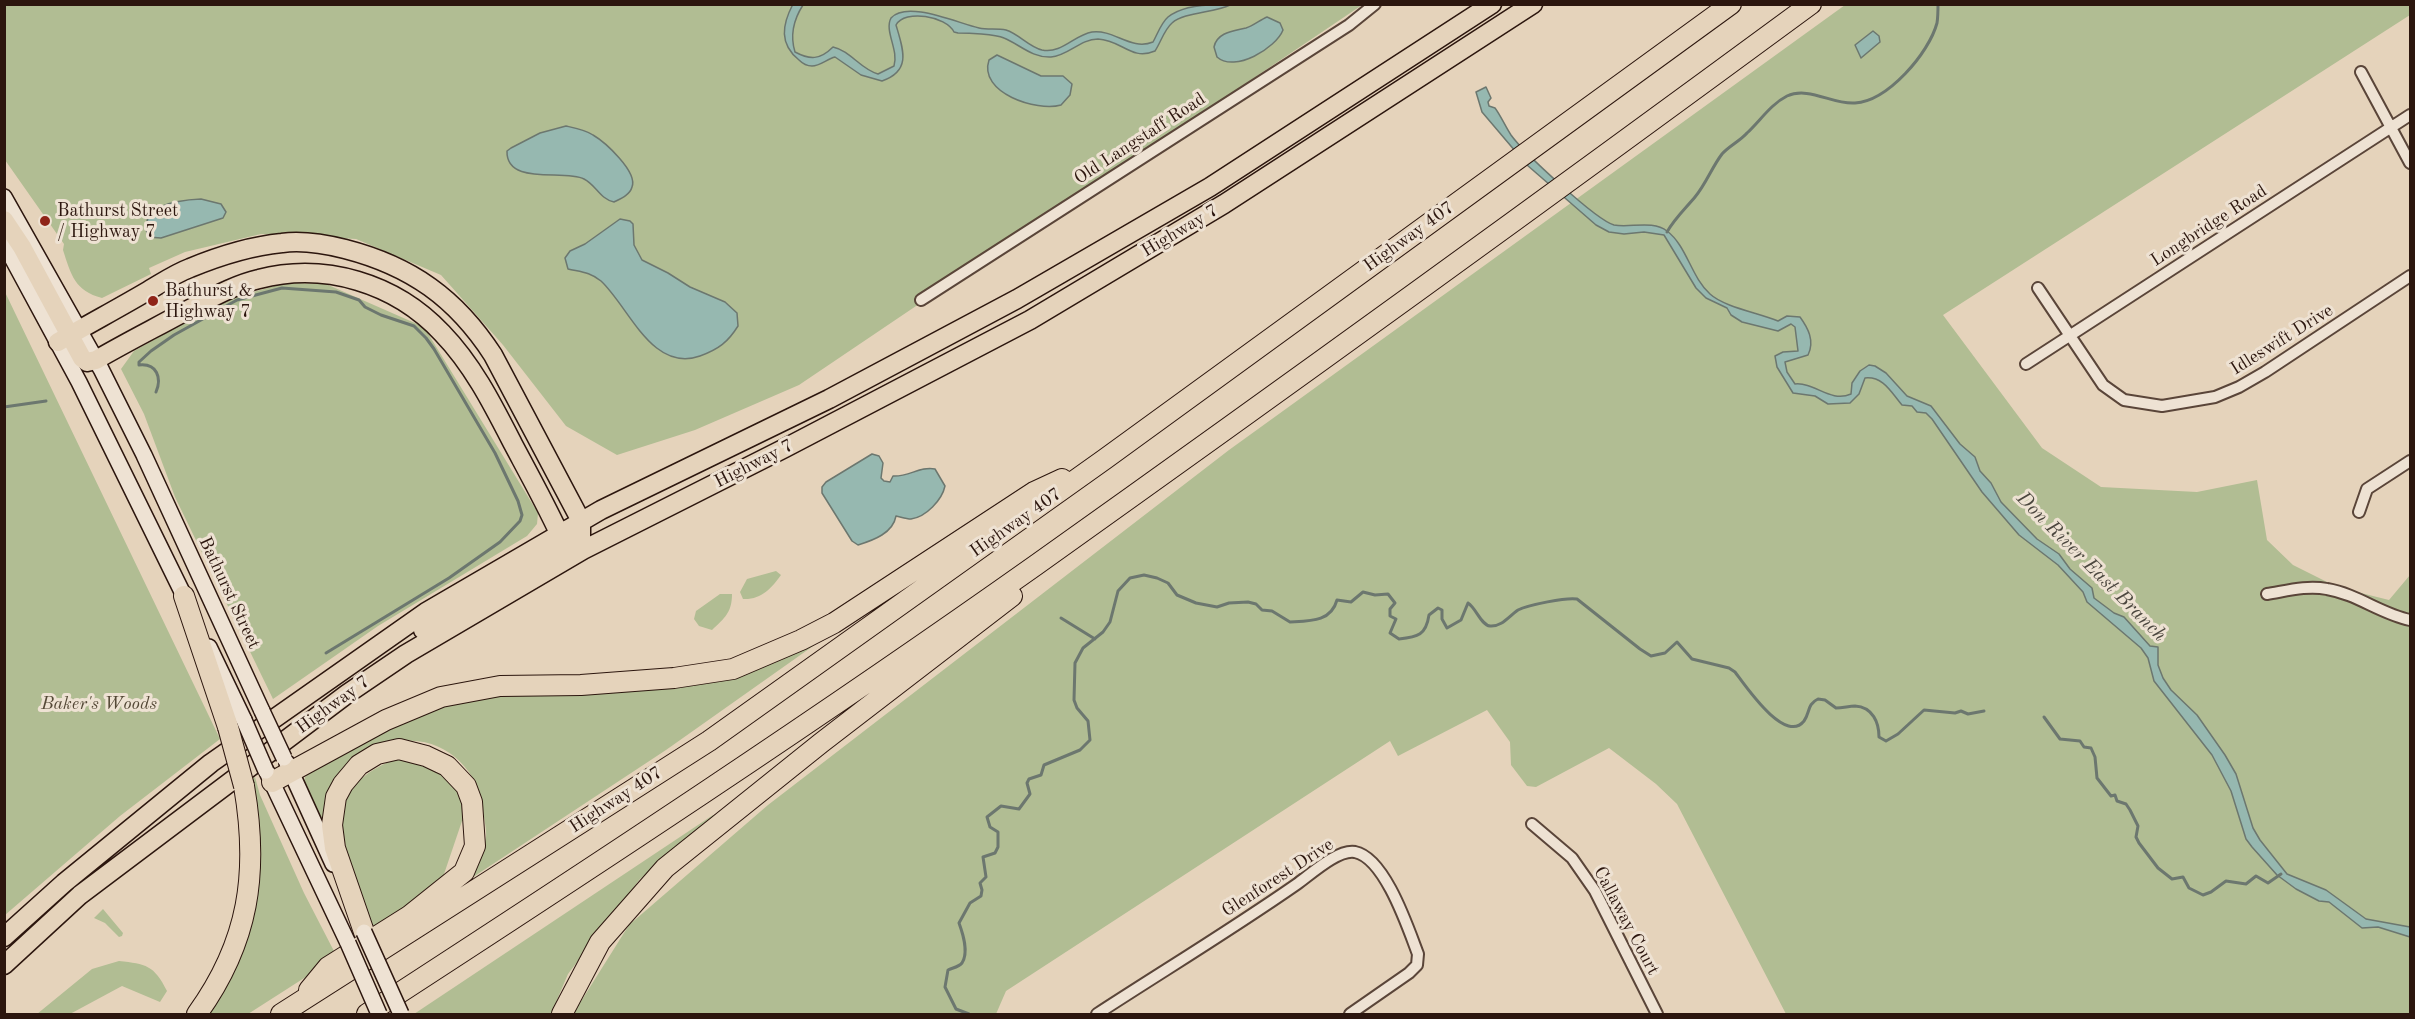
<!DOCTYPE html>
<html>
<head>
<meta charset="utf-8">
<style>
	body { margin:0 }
	#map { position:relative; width:2415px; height:1019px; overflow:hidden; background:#e5d3bb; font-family:"Old Standard TT",serif }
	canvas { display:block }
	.frame { position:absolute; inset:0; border:6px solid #2c160e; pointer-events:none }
</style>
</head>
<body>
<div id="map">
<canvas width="2415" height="1019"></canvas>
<div class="frame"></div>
</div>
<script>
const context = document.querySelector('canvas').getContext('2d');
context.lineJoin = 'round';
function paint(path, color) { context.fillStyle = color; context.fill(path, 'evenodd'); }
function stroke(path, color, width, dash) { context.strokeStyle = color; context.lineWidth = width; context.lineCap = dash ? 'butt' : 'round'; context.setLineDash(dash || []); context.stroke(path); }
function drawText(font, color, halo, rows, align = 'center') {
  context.font = font + ' "Old Standard TT",serif'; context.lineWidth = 6; context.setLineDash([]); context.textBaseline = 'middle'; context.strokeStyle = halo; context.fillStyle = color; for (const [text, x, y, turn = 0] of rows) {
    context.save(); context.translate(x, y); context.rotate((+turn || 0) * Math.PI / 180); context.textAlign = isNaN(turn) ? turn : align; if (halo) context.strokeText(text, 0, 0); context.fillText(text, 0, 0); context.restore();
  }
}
const green = new Path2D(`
	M5,5H1362L799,385L695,430L617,455L566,426L503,345L441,275L356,239L261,234L185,252L149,268L151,274L102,298C75,291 71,275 63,250L64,244L5,160Z
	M1845,5H2410V15L1943,315L2042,448L2101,487L2197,492L2257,480L2267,540L2293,565L2337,587L2389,600L2410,575V1014H1786L1677,804L1656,784L1609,748L1536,787L1527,786L1511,765L1510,742L1487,710L1398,756L1390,741L1006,991L996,1014H573L629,925L768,805L1229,450Z
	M285,283L326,284L424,327L538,513L537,524L527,536L378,626L273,699L175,497L144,414L121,369L134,351L225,300Z
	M4,290L220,739L120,816L5,915Z
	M776,571L781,575C772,588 761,600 743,599L740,592L747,579Z
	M720,594H732C732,612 725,618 712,630L699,626L694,619L696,611Z
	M840,627L666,750L455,889C467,873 482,858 486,838C487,830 484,819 483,810C480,772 446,738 406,741C395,742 385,745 374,748L327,829L304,782L305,777L314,769L387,727L427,710L475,699L529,693L679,688L754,669Z
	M393,760H415L454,779L470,822L462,821L442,880L374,931C363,899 334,835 345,802C352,781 374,768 393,760Z
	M255,777L260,795L304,893L337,957L248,1014H206C214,1003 222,991 229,979C261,920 269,845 248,782Z
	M713,815L716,817L640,879L568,974L551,1014H414Z
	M103,909L123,933L122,936L119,937L105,923L94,918Z
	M119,961C146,964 154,965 167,991L160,1002L122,986L70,1014H37L92,969Z`);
const water = new Path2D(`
	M793,4L803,5C794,19 790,36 795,52C810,60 820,60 833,47C851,51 860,69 878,74L894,66C899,50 884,31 891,18C907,0 957,23 979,28C988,30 997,28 1006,30C1019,34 1029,47 1042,50C1062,54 1074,35 1092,32C1114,29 1131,51 1153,42C1157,35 1161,23 1168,17C1184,4 1211,4 1230,5C1214,13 1184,12 1172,23C1164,30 1161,42 1155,51C1131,61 1122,40 1098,39C1080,39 1068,56 1051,57C1032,58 1019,44 1004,38C995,34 968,33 958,33L954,32C946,16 905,9 896,25C903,49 912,71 882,81L861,75L835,57C827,59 820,66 812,66C807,66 803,64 799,60C779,44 782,25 793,4Z
	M1267,17L1280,23L1283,30C1276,48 1235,73 1217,57L1214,47C1217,32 1234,31 1246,28C1253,26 1260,20 1267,17Z
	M1873,31L1879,36L1880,42L1861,58L1855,45Z
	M997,55L1041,76H1063L1072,84L1070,95L1061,105C1037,112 978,93 989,60Z
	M1486,87L1491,98L1488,102L1489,106L1495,108C1501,116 1505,126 1511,135C1523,152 1596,220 1614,225C1630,228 1653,220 1667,231C1687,246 1691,277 1710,294C1724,307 1759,313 1778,321L1787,316L1800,317C1808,328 1815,341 1808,355L1785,362L1787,372L1795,384C1815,382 1830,403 1851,394L1852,383L1860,371L1869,365L1875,366L1886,373L1907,396L1931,406L1960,444L1975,457L1980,471L1991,483L2001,502L2037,539L2059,554L2070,569L2092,588L2094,598L2114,613L2124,617L2150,646L2158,647V665L2163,678L2171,690L2197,715L2225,755L2236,774L2253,828L2260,840L2287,874L2326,890L2366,919L2410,927V937L2378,927L2362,928L2329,902L2319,901L2296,889L2277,875L2252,847L2246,839L2231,791L2212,755L2154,681L2148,658L2141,648L2087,602L2083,592L2058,565L2019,535L1982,492L1932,419L1926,413L1917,412L1912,406L1902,405C1891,392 1883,376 1865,378L1859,394L1850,403L1828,404L1815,396L1793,393L1777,367L1775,356L1783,352L1798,351L1795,327L1791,324L1778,331L1742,322L1731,315L1727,308L1706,298L1696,288L1664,235L1644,232L1624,234L1609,232L1596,225L1527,165L1482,112L1476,92Z
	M566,126C575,128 586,130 593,135C605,142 638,172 632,187C630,195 620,199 614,202C600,199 596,185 584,179C564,169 506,186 507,151L511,148L540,133Z
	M201,199L221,204L226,212L223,218L161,238L148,237C137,205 178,200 201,199Z
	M620,219L630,221L633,224L634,245L642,260L668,273L690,287L725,302L737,313L738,326C728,342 719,349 700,356C652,373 629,307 601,281C590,272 581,272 568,269L565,258L570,251L585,244Z
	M872,454L879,456L883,463L881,478L884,481L890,482L893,476C909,477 920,466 935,469L945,486C942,500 926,517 911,519C906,519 901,517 896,516C893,533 874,540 858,545L852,541L822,493V487L826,482Z`);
const stream = new Path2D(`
	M1667,232C1675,218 1685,209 1695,197C1706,184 1712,167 1722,154C1729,146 1740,141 1747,133C1760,121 1771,104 1787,96C1809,86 1833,105 1855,103C1888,101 1929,53 1937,23C1938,17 1938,10 1938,4
	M156,392C162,378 157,363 139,365V362L151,351L174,335L237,300L282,288L336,292L359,300L365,307L381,315L414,326L426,338L434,349L495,453L518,501L522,515L520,521L500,542L449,578L326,653
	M4,407L46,401
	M1061,618L1095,639
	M2044,717L2060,739L2080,741L2084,747L2091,748L2095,757L2097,778L2111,796L2115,795L2117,801L2126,804L2130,810L2138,826L2136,837L2139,843L2158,868L2172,879L2183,877L2189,888L2203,895L2211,892L2226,881L2246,884L2256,876L2268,883L2281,874
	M969,1014L956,1009L945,987L948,970C952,968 959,967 962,963C969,952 963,934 959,923L970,903L981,896L982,890L980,883L986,877L983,857L995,853L998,847V832L990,827L987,817L1001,806L1019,809L1030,794L1027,783L1029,779L1041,775L1044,765L1080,750L1090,740L1088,721L1077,708L1074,700L1075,663L1083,648L1103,632L1110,622L1118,591L1130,578L1144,575L1157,578L1168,583L1177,595L1196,603L1217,607L1229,603L1248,602L1256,604L1262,610L1272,611L1290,622C1310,621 1331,622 1337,600L1351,602L1363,592L1375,595L1388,594L1395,603L1390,609V616L1396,619L1390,633L1399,639C1418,637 1426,635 1429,615L1438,608L1442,610V619L1447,628L1461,620L1468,603C1476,608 1481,625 1490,626C1502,627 1509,616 1518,610C1528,605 1567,597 1577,599L1640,649L1651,656L1665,653L1677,642L1692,659L1729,668L1735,672C1745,685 1785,745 1804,721C1810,713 1807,704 1818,699L1825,700L1836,708C1843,708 1849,706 1855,706C1873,707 1879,723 1879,737L1886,741L1898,734L1924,710L1955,713L1961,711L1968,714L1984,711`);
const minor = new Path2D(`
	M2361,72L2410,163
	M2038,288L2103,385L2124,400L2162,406L2215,397L2239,387L2265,372L2410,276
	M921,300L1349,25L1375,4
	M2026,364L2410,115
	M2359,512L2367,489L2410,461
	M2267,594C2286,591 2307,585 2327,589C2357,594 2381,614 2410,620
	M1532,824L1572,858L1595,891L1657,1014
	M1097,1014C1163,971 1231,930 1297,884C1311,874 1338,849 1355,852C1385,858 1408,928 1418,954L1417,965L1409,973L1350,1014`);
const secondary = new Path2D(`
	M4,197L101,369L144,455L262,711
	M4,243L79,382L188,604
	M209,647L244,720
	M287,763L333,864
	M267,772L348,943`);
const primary = new Path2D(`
	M4,220L22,247L82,358L87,362L96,360C125,343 155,328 184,312C208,300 233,285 259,279C325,262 395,283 442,333C473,365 493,405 513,444C529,474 545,503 559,533L566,540
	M58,342C87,325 117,309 146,292C160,284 174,274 190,268C219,256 251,246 282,243C303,240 325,244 345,249C411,266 456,298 493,355L581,521V536L496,584L423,630
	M4,937L64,883L211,763L426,612L601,510L829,399L1017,299L1210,187L1492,4
	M4,965L80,895L347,694L406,654L583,550L785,448L1030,320L1224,204L1533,4`);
const motorway = new Path2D(`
	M184,596L228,727
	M272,782L386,720L441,697L500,686L581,685L674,678L733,669L801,640L834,623L1034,492L1062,479
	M309,990L328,967L409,916L464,872L475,846L472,802L466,786L447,766L426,756L399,749L377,754L359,765L343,784L336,797L332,825L335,848L364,932
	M197,1014C249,942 259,873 244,786
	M281,1014L709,741L1105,459L1731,4
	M367,1014C592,868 817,720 1036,565C1296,380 1554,193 1811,4
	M562,1014L600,942L665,868L821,743L1012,596`);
const secondaryBridge = new Path2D(`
	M262,711L284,758
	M244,720L266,771
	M364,932L401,1014
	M348,943L379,1014`);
const motorwayBridge = new Path2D(`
	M228,727L244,786`);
const markers = [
	[45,221,6,"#8f2418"],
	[153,301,6,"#8f2418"]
];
const streetNames = [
	["Old Langstaff Road",1140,139,-33],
	["Longbridge Road",2209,226,-33],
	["Highway 7",1180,231,-31],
	["Highway 407",1409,237,-36],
	["Idleswift Drive",2282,340,-32],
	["Highway 7",754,464,-27],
	["Highway 407",1016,523,-35],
	["Bathurst Street",229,593,65],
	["Highway 7",333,705,-36],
	["Highway 407",616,800,-33],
	["Glenforest Drive",1278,878,-33],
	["Callaway Court",1626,921,62]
];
const poiNames = [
	["Bathurst Street",57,211],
	["/ Highway 7",57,232],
	["Bathurst &",165,291],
	["Highway 7",165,312]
];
const parkNames = [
	["Baker's Woods",99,704]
];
const waterNames = [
	["Don River East Branch",2091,567,45]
];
paint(green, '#b1bd93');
paint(water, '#96b8b0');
stroke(water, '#6c776f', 1.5);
stroke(stream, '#6c776f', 3);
stroke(minor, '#5a4539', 14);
stroke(secondary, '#2c160e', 18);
stroke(primary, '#2c160e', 21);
stroke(motorway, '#2c160e', 22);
stroke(minor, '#eee2d3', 10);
stroke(secondary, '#eee2d3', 15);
stroke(primary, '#e5d3bb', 18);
stroke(motorway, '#e5d3bb', 20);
stroke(secondaryBridge, '#2c160e', 18, []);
stroke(motorwayBridge, '#2c160e', 22, []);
stroke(secondaryBridge, '#eee2d3', 15);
stroke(motorwayBridge, '#e5d3bb', 20);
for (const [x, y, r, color] of markers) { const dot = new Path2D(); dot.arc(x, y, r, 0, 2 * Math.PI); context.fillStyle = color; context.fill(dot); stroke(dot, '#eee2d3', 2); }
drawText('18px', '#2c160e', '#eee2d3', streetNames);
drawText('18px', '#2c160e', '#eee2d3', poiNames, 'left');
drawText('italic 18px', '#544836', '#eee2d3', parkNames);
drawText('italic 20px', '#4c473f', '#eee2d3', waterNames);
</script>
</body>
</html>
